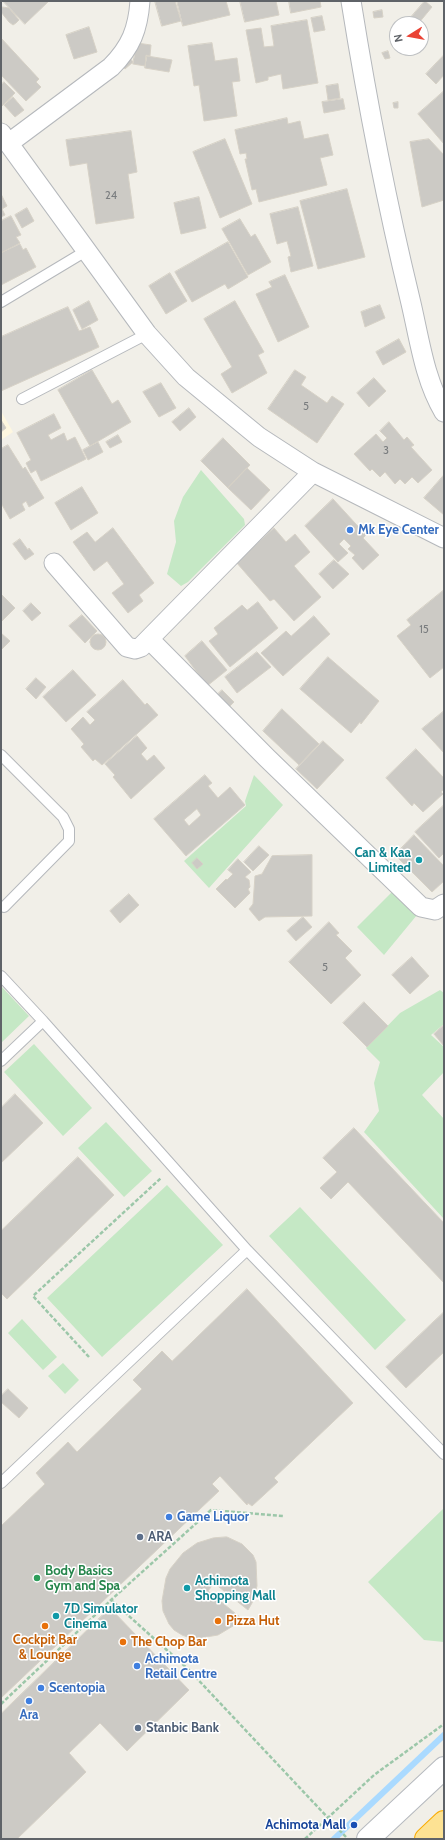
<!DOCTYPE html>
<html>
<head>
<meta charset="utf-8">
<style>
	body { margin:0 }
	#map { position:relative; width:445px; height:1840px; overflow:hidden; background:#f1efe8; font-family:Cabin,sans-serif }
	canvas { display:block }
	.frame { position:absolute; inset:0; border:2px solid #5f6368; pointer-events:none }
	.north { position:absolute; left:389px; top:16px; width:40px; height:40px; box-sizing:border-box; background:#fff; border:1px solid #bfc1c3; border-radius:50%; rotate:259deg; font-size:11px; font-weight:700; line-height:16px; text-align:center; color:#5f6368 }
	.north::after { content:''; display:block; margin:auto; width:14px; height:18px; background:#ea4335; clip-path:polygon(50% 0,100% 100%,50% 72%,0 100%) }
</style>
</head>
<body>
<div id="map">
<canvas width="445" height="1840"></canvas>
<div class="frame"></div>
<div class="north">N</div>
</div>
<script>
const context = document.querySelector('canvas').getContext('2d');
context.lineJoin = 'round';
function paint(path, color) { context.fillStyle = color; context.fill(path, 'evenodd'); }
function stroke(path, color, width, dash) { context.strokeStyle = color; context.lineWidth = width; context.lineCap = dash ? 'butt' : 'round'; context.setLineDash(dash || []); context.stroke(path); }
function drawText(font, color, halo, rows, align = 'center') {
  context.font = font + ' Cabin,sans-serif'; context.lineWidth = 3; context.setLineDash([]); context.textBaseline = 'middle'; context.strokeStyle = halo; context.fillStyle = color; for (const [text, x, y, turn = 0] of rows) {
    context.save(); context.translate(x, y); context.rotate((+turn || 0) * Math.PI / 180); context.textAlign = isNaN(turn) ? turn : align; if (halo) context.strokeText(text, 0, 0); context.fillText(text, 0, 0); context.restore();
  }
}
const commercial = new Path2D(`
	M1,411L13,432L1,440Z`);
const green = new Path2D(`
	M201,470L244,519L245,525L188,582L181,586L167,574L176,542L174,521L183,497Z
	M254,775L283,805L209,888L184,861L246,806L245,801Z
	M392,892L417,915L384,955L357,927Z
	M1,986L29,1016L1,1043Z
	M440,990L444,993V1024L431,1035L444,1047V1072L422,1095L444,1119V1219L364,1132L379,1111L374,1083L380,1062L366,1048L400,1013Z
	M34,1044L92,1108L63,1136L4,1072Z
	M106,1122L152,1171L124,1197L78,1148Z
	M167,1185L223,1245L102,1357L47,1298Z
	M300,1207L406,1320L375,1350L269,1236Z
	M22,1319L57,1357L43,1370L8,1333Z
	M63,1363L79,1380L65,1394L48,1376Z
	M444,1508V1642L424,1640L368,1582Z`);
const stream = new Path2D(`
	M334,1839L444,1735`);
const building = new Path2D(`
	M3,1H49L25,24Z
	M155,1H175L181,21L162,26Z
	M177,1H226L230,15L183,26Z
	M240,1H276L279,15L245,22Z
	M289,1H320L321,7L291,13Z
	M425,1L432,7L418,24H405Z
	M2,7L9,8L19,20L16,23L13,25L9,22L1,12Z
	M382,10L383,17L374,18L373,12Z
	M322,16L325,30L314,32L311,18Z
	M307,20L318,83L283,89L281,74L268,77V80L256,83L246,30L261,28L264,47L274,46L271,26Z
	M89,27L97,52L74,59L66,35Z
	M1,38L39,79L36,82L41,87L26,101L1,75Z
	M137,43L151,45L150,56L146,55L145,66L133,64Z
	M212,43L215,61L237,58L240,81L232,82L237,116L204,121L199,85L194,86L188,46Z
	M388,51L390,58L385,59L382,53Z
	M444,55V75L436,84L426,74Z
	M147,56L172,60L169,72L145,68Z
	M129,57L133,62L125,69L121,64Z
	M4,82L15,93L2,106L1,85Z
	M338,84L340,98L328,100L326,86Z
	M444,91V144L418,114Z
	M13,97L24,110L15,117L4,105Z
	M343,99L345,109L324,113L322,102Z
	M398,102V108H394L393,103Z
	M287,118L288,124L300,121L304,139L328,134L333,155L320,158L327,185L259,202L256,189L252,190L245,159H247L246,153L240,154L235,130Z
	M131,131L137,172L128,174L134,218L96,224L87,163L70,166L66,140Z
	M225,139L252,204L220,218L193,152Z
	M429,139L444,155V200L422,207L410,142Z
	M347,189L365,257L318,269L300,201Z
	M1,194L7,206L2,209L5,215L1,217Z
	M199,197L206,228L181,234L174,203Z
	M298,207L313,266L291,272L288,257L291,256L287,241L277,244L270,214Z
	M27,208L34,221L22,228L15,215Z
	M11,216L21,235L16,237L20,243L1,253V221Z
	M240,219L251,237L255,234L271,262L248,275L222,229Z
	M228,242L248,277L228,289L225,284L192,302L175,272Z
	M20,244L23,250L26,248L36,267L1,285V253Z
	M170,273L187,301L166,314L149,286Z
	M285,275L309,327L278,342L256,294L272,287L269,282Z
	M89,301L98,320L82,329L73,310Z
	M235,301L264,352L258,355L267,373L232,393L221,374L232,367L204,319Z
	M380,305L385,318L365,327L361,312Z
	M68,307L79,331L90,327L99,347L1,391V337Z
	M399,339L406,352L383,365L376,352Z
	M92,370L112,404L118,400L131,422L90,446L58,390Z
	M295,370L306,377L301,385L327,403L332,396L344,404L317,443L268,409Z
	M374,378L386,391L369,407L357,393Z
	M161,383L176,408L159,417L143,392Z
	M189,408L196,417L180,431L172,422Z
	M54,414L61,428L48,435L51,440L64,433L67,441L75,437L86,459L41,481L36,470L31,473L26,463L31,460L17,433Z
	M1,420L6,428L1,432Z
	M389,422L404,440L407,437L414,445L411,447L432,470L418,483L412,477L405,484L400,479L395,484L385,472L380,477L372,469L370,471L354,454L376,434L383,442L387,438L380,431Z
	M118,435L122,442L110,448L106,442Z
	M223,438L250,465L228,488L201,461Z
	M98,442L103,452L88,460L83,450Z
	M8,445L23,469L25,467L44,498L29,507L26,501L22,504L25,510L10,519L1,503V449Z
	M247,468L270,490L251,510L228,488Z
	M444,475V515L424,498Z
	M82,487L98,513L71,530L55,503Z
	M333,499L366,535L363,538L379,555L363,570L352,558L355,555L348,549L351,546L344,539L339,544L348,553L338,562L305,526Z
	M113,528L154,583L139,595L143,601L128,613L112,593L124,584L107,561L94,571L73,542L87,532L95,542Z
	M274,528L286,542L295,534L310,552L294,566L321,597L294,621L274,599L270,601L236,562Z
	M20,539L28,550L29,548L34,554L25,560L13,544Z
	M334,560L349,574L333,589L319,574Z
	M444,590V667L430,678L397,636L411,625L407,620Z
	M1,594L15,608L1,622Z
	M258,602L278,628L230,667L209,641L218,634L214,628L242,605L247,610Z
	M31,603L41,613L32,621L23,611Z
	M82,615L97,631L85,643L69,626Z
	M314,616L330,634L283,676L261,653L286,631L291,636Z
	M1,633L10,641L1,650Z
	M90 642a8 8 0 1 1 16 0a8 8 0 1 1-16 0Z
	M202,641L227,670L207,686L185,656Z
	M257,652L271,667L237,693L225,677Z
	M328,657L379,701L361,724L360,722L351,733L300,689Z
	M73,670L96,695L66,722L43,697Z
	M36,678L46,687L36,699L26,689Z
	M123,680L145,705L147,703L158,715L102,765L95,759L93,761L81,747L84,744L71,729L83,717L90,725L95,720L87,712Z
	M222,690L234,702L227,709L215,697Z
	M282,709L319,744L299,765L263,731Z
	M444,711V753L422,729Z
	M137,736L147,748L141,754L147,761L154,755L165,768L131,799L113,777L115,775L105,764Z
	M323,741L344,760L317,789L296,769Z
	M416,749L444,778V789L441,792L443,794L423,812L414,803L412,806L386,778Z
	M205,775L212,783L208,786L218,798L230,787L245,805L186,856L154,819ZM197,809L201,815L189,826L184,820Z
	M444,805V853L439,858L415,832Z
	M414,835L444,866V881L432,892L395,855Z
	M259,846L269,855L253,871L244,862Z
	M312,855V916L265,917L259,921L249,909L253,904L255,876L262,874L272,856Z
	M197,858L203,864L197,869L192,863Z
	M238,859L251,872L245,877L249,880L250,887L248,889L250,893L235,908L216,889L226,879L227,880L233,874L228,870Z
	M129,894L139,905L120,923L110,911Z
	M303,917L312,927L296,941L287,931Z
	M329,922L339,933L336,935L352,951L345,958L361,975L331,1004L289,962Z
	M412,957L429,976L410,994L392,975Z
	M364,1002L388,1026L367,1047L343,1023Z
	M444,1025V1046L434,1034Z
	M15,1094L43,1123L1,1163V1108Z
	M354,1128L444,1223V1283L348,1182L331,1199L320,1188L337,1172L323,1158Z
	M78,1157L114,1195L7,1299L1,1293V1231Z
	M247,1289L353,1403L274,1478L278,1482L252,1506L248,1503L247,1505L220,1476L212,1484L219,1491L1,1698V1526L45,1484L36,1473L68,1442L77,1452L142,1389L133,1380L162,1351L172,1361Z
	M444,1312V1352L406,1388L386,1367Z
	M8,1389L28,1408L19,1418L1,1402V1396Z
	M227,1537L242,1544L253,1555L256,1562L257,1586L252,1603L248,1610L214,1583L208,1591L241,1618L233,1626L218,1635L200,1638H190L182,1635L174,1630L169,1624L163,1611L162,1601L166,1578L170,1569L183,1553L197,1543L213,1538Z
	M110,1608L189,1690L127,1751L100,1723L69,1753L86,1772L17,1839H1V1714Z`);
const path = new Path2D(`
	M89,1357L33,1296L161,1178
	M111,1600L188,1669L346,1837
	M1,1704L111,1600L211,1510L283,1516
	M305,1839L374,1775L444,1724`);
const lane = new Path2D(`
	M1,302L86,251
	M22,399L147,334
	M1,755L63,817L69,829V841L4,907
	M1,976L43,1021L247,1250L444,1454
	M1,1061L43,1021
	M1,1483L247,1250`);
const street = new Path2D(`
	M351,1C367,101 386,200 410,299C419,336 424,379 444,412
	M1,133L147,334L186,377L259,437L313,472L444,538
	M9,143L111,67C131,47 138,29 140,1
	M54,563L127,647L135,649L141,647L313,472
	M149,639L267,758L421,907L435,910L444,904`);
const secondary = new Path2D(`
	M368,1839L444,1768`);
const highway = new Path2D(`
	M426,1839L444,1822`);
const markers = [
	[350,530,4,"#3f7fe0"],
	[419,860,4,"#0f9aa8"],
	[169,1517,4,"#3f7fe0"],
	[140,1537,4,"#5c6f8a"],
	[37,1578,4,"#2e9e5b"],
	[187,1588,4,"#0f9aa8"],
	[56,1616,4,"#0f9aa8"],
	[218,1621,4,"#e8710a"],
	[45,1626,4,"#e8710a"],
	[123,1642,4,"#e8710a"],
	[137,1666,4,"#3f7fe0"],
	[41,1688,4,"#3f7fe0"],
	[29,1701,4,"#3f7fe0"],
	[138,1728,4,"#5c6f8a"],
	[354,1825,4,"#1a4fb4"]
];
const numberNames = [
	["24",111,196],
	["5",306,407],
	["3",386,451],
	["15",424,630],
	["5",325,968]
];
const shopNames = [
	["Mk Eye Center",358,530],
	["Game Liquor",177,1517],
	["Achimota",145,1659],
	["Retail Centre",145,1674],
	["Scentopia",49,1688],
	["Ara",29,1715,"center"]
];
const cultureNames = [
	["Can & Kaa",411,853,"right"],
	["Limited",411,868,"right"],
	["Achimota",195,1581],
	["Shopping Mall",195,1596],
	["7D Simulator",64,1609],
	["Cinema",64,1624]
];
const serviceNames = [
	["ARA",148,1537],
	["Stanbic Bank",146,1728]
];
const leisureNames = [
	["Body Basics",45,1571],
	["Gym and Spa",45,1586]
];
const foodNames = [
	["Pizza Hut",226,1621],
	["Cockpit Bar",45,1640,"center"],
	["& Lounge",45,1655,"center"],
	["The Chop Bar",131,1642]
];
const transitNames = [
	["Achimota Mall",346,1825]
];
paint(commercial, '#fef7e0');
paint(green, '#c5e8c5');
stroke(stream, '#aadaff', 6);
paint(building, '#cccac5');
stroke(building, '#d6d1c6', 1);
stroke(lane, '#b5b8bc', 12);
stroke(street, '#b5b8bc', 21);
stroke(secondary, '#b6babf', 24);
stroke(highway, '#f9ab00', 24);
stroke(path, '#9cc7a9', 2.5, [4, 2]);
stroke(lane, '#fff', 10);
stroke(street, '#fff', 19);
stroke(secondary, '#fff', 22);
stroke(highway, '#fde293', 22);
for (const [x, y, r, color] of markers) { const dot = new Path2D(); dot.arc(x, y, r, 0, 2 * Math.PI); context.fillStyle = color; context.fill(dot); stroke(dot, '#fff', 1.5); }
drawText('11px', '#7a7d7f', null, numberNames);
drawText('bold 13px', '#366cbe', '#fff', shopNames, 'left');
drawText('bold 13px', '#0d838f', '#fff', cultureNames, 'left');
drawText('bold 13px', '#4e5e75', '#fff', serviceNames, 'left');
drawText('bold 13px', '#27864d', '#fff', leisureNames, 'left');
drawText('bold 13px', '#c56008', '#fff', foodNames, 'left');
drawText('bold 13px', '#164399', '#fff', transitNames, 'right');
</script>
</body>
</html>
